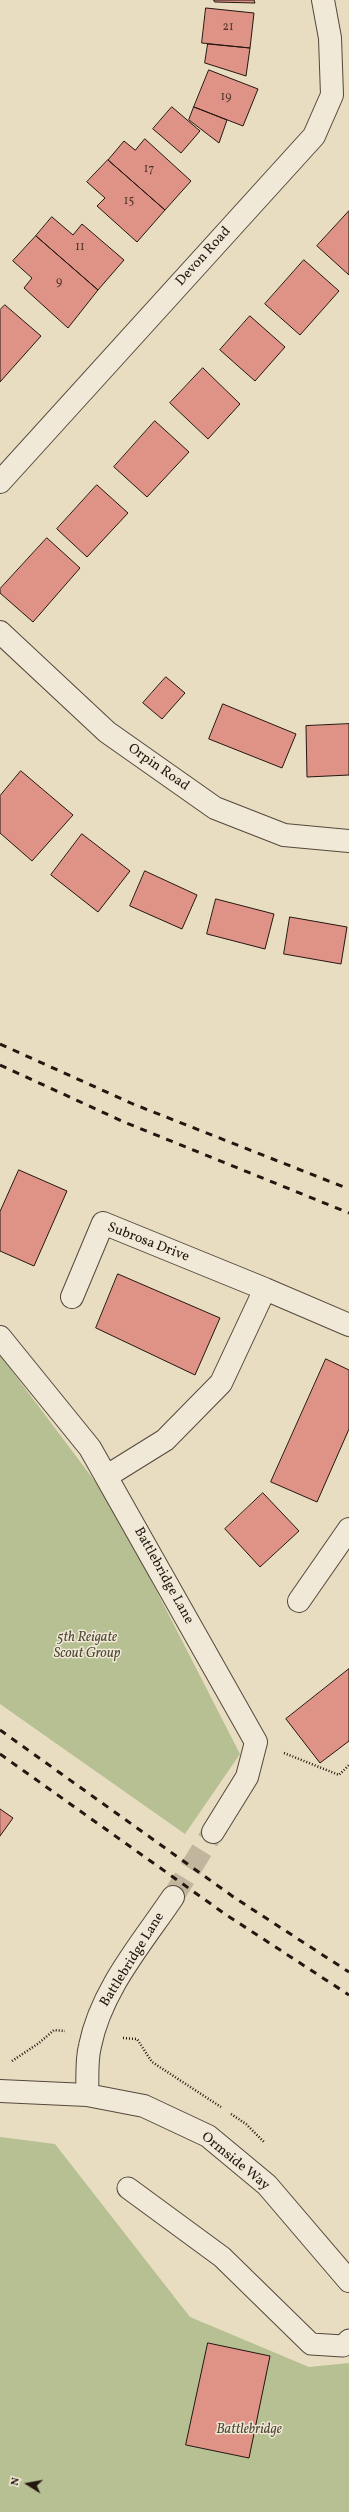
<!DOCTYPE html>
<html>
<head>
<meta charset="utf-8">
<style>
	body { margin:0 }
	#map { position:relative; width:349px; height:2512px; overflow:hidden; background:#e8ddc1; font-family:Vollkorn,serif }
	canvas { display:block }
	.north { position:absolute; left:8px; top:2464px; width:40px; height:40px; -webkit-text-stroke:3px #f0e9d7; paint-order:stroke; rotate:281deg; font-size:11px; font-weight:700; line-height:16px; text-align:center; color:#241610 }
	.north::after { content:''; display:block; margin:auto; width:14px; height:18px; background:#241610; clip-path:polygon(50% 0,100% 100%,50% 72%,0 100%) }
</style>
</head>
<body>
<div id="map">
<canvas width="349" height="2512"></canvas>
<div class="north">N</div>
</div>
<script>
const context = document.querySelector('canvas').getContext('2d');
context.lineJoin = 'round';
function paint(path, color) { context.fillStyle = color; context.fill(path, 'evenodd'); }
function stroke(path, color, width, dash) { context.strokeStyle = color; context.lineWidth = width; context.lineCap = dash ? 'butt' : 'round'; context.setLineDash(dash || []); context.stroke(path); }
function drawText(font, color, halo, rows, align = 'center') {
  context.font = font + ' Vollkorn,serif'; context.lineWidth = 3; context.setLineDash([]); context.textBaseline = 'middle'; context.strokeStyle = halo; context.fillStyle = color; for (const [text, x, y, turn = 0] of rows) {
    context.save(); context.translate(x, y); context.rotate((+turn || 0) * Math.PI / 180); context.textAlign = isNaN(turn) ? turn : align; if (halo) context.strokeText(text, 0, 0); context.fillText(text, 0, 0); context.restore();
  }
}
const green = new Path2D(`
	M0,1355L112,1504L240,1754L185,1834L0,1704Z
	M0,2137L55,2144L190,2317L309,2367L349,2363V2512H0Z`);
const building = new Path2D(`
	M214,0H254L255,3L215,2Z
	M206,8L254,13L250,48L202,43Z
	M208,44L250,48L246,76L205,63Z
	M209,70L258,89L243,126L194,107Z
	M172,107L200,131L181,153L153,129Z
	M194,107L227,120L219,143L189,120Z
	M145,139L191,181L165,210L108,160L124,141L135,150Z
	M108,160L165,210L137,242L97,206L105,198L87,182Z
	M349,211V275L317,246Z
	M52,217L73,235L82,224L124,260L98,290L36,236Z
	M36,236L98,290L68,328L24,288L32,278L13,261Z
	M304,260L339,291L300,335L265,304Z
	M5,305L41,336L0,382V310Z
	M250,316L285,347L255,381L220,350Z
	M203,368L240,404L208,439L170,403Z
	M155,421L189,452L147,497L114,467Z
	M97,485L128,513L87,557L57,529Z
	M47,538L80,568L33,622L0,593V589Z
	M166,677L185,693L162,719L143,703Z
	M223,704L296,734L282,768L209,739Z
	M349,724V775L307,777L306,726Z
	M21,771L73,815L32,861L0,833V796Z
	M82,834L130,871L98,912L51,875Z
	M145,871L197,895L182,929L130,906Z
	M216,899L274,914L265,949L207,934Z
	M290,917L347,927L341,964L284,954Z
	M19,1170L67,1191L34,1266L0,1251V1212Z
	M118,1274L220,1318L195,1375L96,1328Z
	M326,1359L349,1370V1429L317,1502L271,1482Z
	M263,1493L299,1531L260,1567L225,1529Z
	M349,1669V1741L320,1763L286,1719Z
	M0,1809L13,1818L0,1836Z
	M208,2343L270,2356L249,2458L186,2445Z`);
const tertiaryTunnel = new Path2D(`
	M173,1897L213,1832`);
const path = new Path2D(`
	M284,1753L339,1775L349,1765
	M123,2038L137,2039L152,2062L221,2107
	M12,2061L39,2043L54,2030L65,2031
	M231,2114L246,2124L264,2142`);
const service = new Path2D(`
	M128,2188L222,2257L311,2344L343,2346L349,2340`);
const minor = new Path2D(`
	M0,482L314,136L332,95L330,38L323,0
	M0,632L107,732L215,808L284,835L349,841
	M72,1297L103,1223L265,1289
	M107,1476L165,1440L221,1383L265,1289L349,1325
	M299,1601L349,1529`);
const tertiary = new Path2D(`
	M0,1337L90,1448L256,1742L247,1777L213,1832
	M0,2091L87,2095L144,2106L208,2136L267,2185L349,2281
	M87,2095C88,2079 86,2061 90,2046C101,1990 142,1943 173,1897`);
const rail = new Path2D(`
	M0,1044L133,1104L349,1189
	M0,1065L124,1122L349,1213
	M0,1730L235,1898L349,1972
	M0,1754L225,1914L349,1995`);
const numberNames = [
	["21",228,28],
	["19",226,98],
	["17",149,170],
	["15",129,202],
	["11",80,248],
	["9",59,283]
];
const streetNames = [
	["Devon Road",204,257,-48],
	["Orpin Road",158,768,35],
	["Subrosa Drive",148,1243,21],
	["Battlebridge Lane",163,1576,61],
	["Battlebridge Lane",133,1960,-58],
	["Ormside Way",235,2162,39]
];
const parkNames = [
	["5th Reigate",87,1638],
	["Scout Group",87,1654],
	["Battlebridge",249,2430]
];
paint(green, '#b6c092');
paint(building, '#df9386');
stroke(building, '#241610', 1);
stroke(tertiaryTunnel, '#c1b59e', 22, [22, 11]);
stroke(service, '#55483c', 23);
stroke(minor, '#55483c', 24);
stroke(tertiary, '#55483c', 24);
stroke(path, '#241610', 2.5, [1, 2]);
stroke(service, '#f0e9d7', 21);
stroke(minor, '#f0e9d7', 22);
stroke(tertiary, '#f0e9d7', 22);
stroke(rail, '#241610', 3, [7, 7]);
drawText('12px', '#53352e', null, numberNames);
drawText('14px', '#241610', '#f0e9d7', streetNames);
drawText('italic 14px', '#504937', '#f0e9d7', parkNames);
</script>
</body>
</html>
